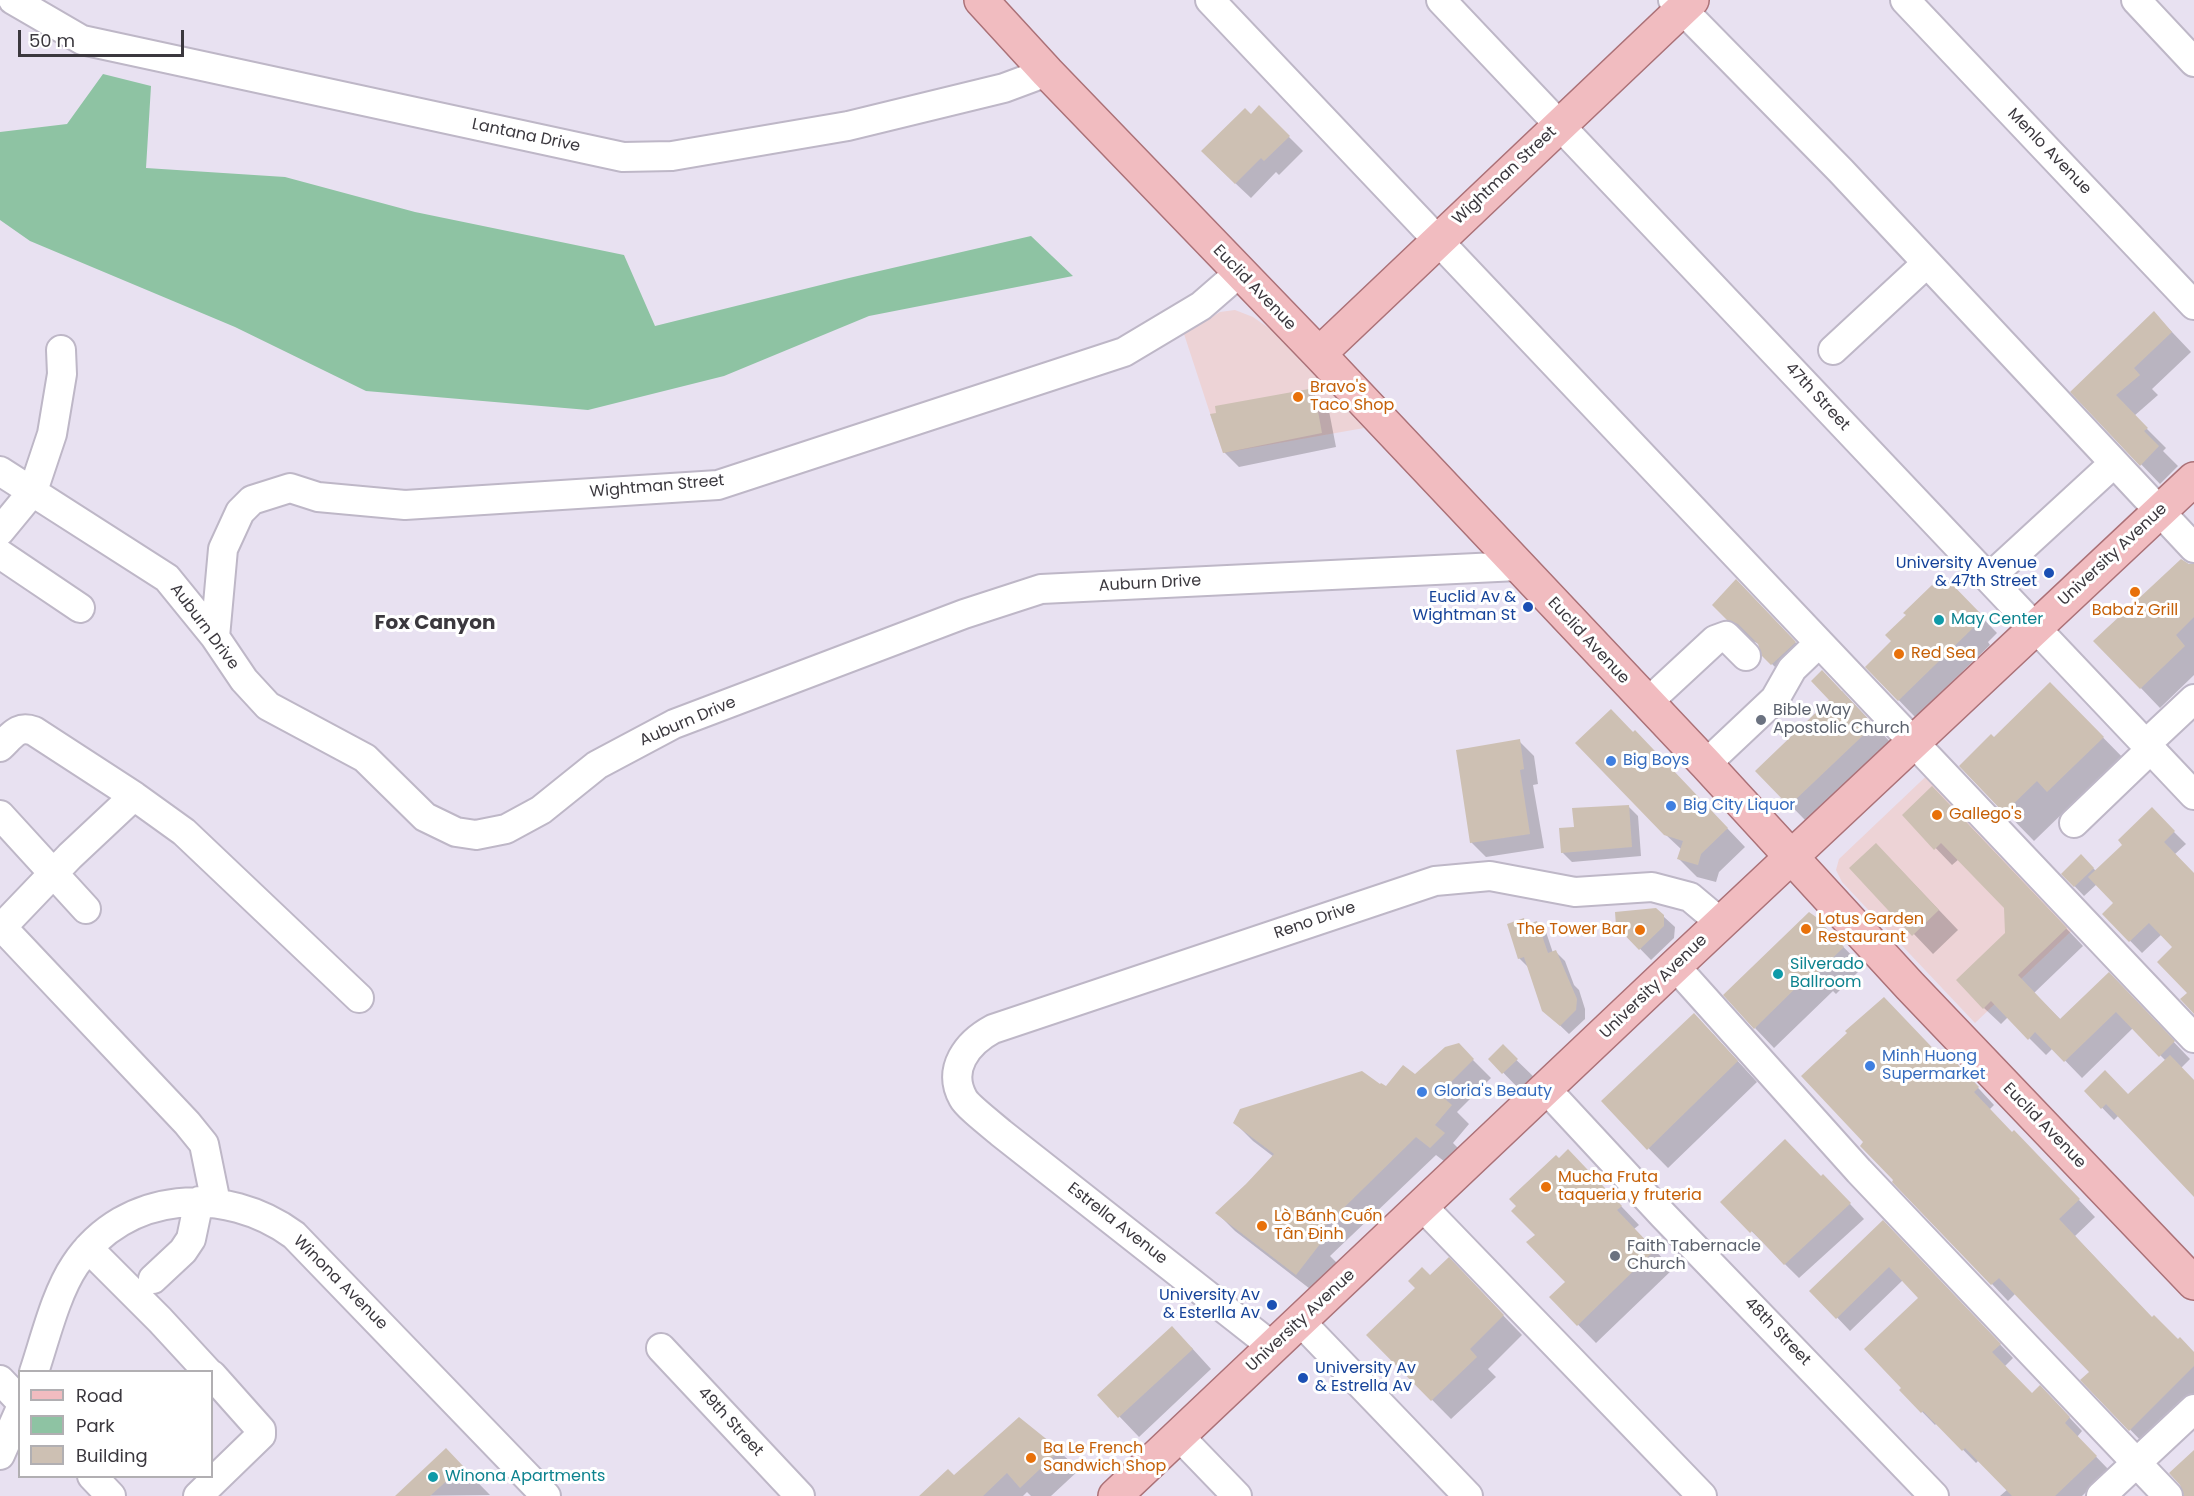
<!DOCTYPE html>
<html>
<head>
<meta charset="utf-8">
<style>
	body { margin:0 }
	#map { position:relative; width:2194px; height:1496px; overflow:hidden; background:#e8e1f1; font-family:Poppins,sans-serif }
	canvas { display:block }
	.legend { position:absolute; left:18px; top:1370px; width:195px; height:108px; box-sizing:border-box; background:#fff; border:2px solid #b1afb2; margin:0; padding:8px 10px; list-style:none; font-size:18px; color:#3b383e }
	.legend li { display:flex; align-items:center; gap:12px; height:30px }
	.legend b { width:30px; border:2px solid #b1afb2 }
	.scale { position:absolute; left:18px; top:30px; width:166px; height:27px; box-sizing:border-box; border:3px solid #3b383e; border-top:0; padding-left:8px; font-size:18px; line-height:21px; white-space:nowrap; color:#3b383e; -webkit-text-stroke:4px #fff; paint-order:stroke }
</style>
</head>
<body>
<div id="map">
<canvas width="2194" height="1496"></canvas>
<ul class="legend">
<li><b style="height:8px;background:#f1bcc0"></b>Road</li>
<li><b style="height:16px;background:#8ec3a3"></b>Park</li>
<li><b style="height:16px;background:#cdc0b3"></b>Building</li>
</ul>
<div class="scale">50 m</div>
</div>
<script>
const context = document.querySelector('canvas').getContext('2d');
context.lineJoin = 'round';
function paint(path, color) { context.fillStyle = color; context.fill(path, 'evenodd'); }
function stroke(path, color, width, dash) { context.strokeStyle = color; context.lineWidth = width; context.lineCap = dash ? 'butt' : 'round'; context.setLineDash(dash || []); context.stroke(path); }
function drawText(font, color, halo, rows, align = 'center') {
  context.font = font + ' Poppins,sans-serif'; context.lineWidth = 6; context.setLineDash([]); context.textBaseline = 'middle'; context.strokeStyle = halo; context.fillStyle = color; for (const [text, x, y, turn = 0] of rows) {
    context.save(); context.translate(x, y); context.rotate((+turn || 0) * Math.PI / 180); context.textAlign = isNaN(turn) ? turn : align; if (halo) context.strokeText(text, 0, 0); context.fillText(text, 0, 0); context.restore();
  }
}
const commercial = new Path2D(`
	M1235,310L1253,317L1273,331L1364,428L1223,453L1184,334L1220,312Z
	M1939,764L2084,919L1975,1023L1842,882L1836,870L1839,859Z`);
const green = new Path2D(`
	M103,74L151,86L146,168L285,177L415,212L624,255L655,326L849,278L1031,236L1073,276L869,316L724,376L588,410L366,391L235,327L30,241L0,220V132L67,124Z`);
const shadow = new Path2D(`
	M1259,107L1303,151L1279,175L1276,172L1251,198L1217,166Z
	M2154,313L2191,352L2152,389L2158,395L2134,416L2166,448L2163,451L2178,466L2160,484L2072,392Z
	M1308,391L1329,411L1336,447L1239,467L1224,452Z
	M2189,565H2194V675L2160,708L2096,641Z
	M1946,580L1997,633L1988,642L1990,645L1915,717L1867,667L1893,641L1935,590Z
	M1756,601L1814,662L1792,684L1763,655L1759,644L1748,639L1714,605Z
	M1842,691L1893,745L1806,821L1757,771Z
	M2079,713L2131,766L2077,819L2067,809L2034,841L1961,766L1994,739Z
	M1519,741L1534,756L1538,784L1533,785L1544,848L1486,857L1471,842Z
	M1653,750L1745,847L1719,872L1716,882L1697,877L1679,859L1682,850L1665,834Z
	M1949,805L2083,946L2034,993L2061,1020L2125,991L2190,1059L2181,1068L2194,1081V1195L2119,1115L2114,1120L2086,1091L2129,1096L2166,1061L2133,1028L2082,1078L2053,1048L2046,1055L2008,1017L2001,1024L1984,1008L2007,933L2006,908L1959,859L1952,865L1904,815Z
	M1628,806L1638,816L1641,856L1572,862L1562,852L1575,828Z
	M2152,810L2186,844L2175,854L2194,874V1013L2174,947L2162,934L2142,953L2104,914L2115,903L2097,884L2084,896L2063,874L2081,856L2096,871L2124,845Z
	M1896,865L1958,930L1933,954L1851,868Z
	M1663,916L1675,927L1674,938L1651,960L1617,925Z
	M1815,918L1863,967L1836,994L1833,991L1774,1048L1755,1028Z
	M1524,920L1530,925L1537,923L1546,932L1553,953L1556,952L1565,961L1574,985L1579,990L1585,1009V1019L1569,1034L1549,1015L1528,967L1519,958Z
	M1713,1034L1757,1082L1668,1168L1603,1102Z
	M1458,1045L1491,1078L1457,1112L1469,1124L1453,1143L1462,1152L1449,1165L1436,1155L1330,1256L1337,1263L1314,1292L1235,1231L1217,1213L1274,1157L1253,1141L1234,1122L1386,1088L1415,1076Z
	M1503,1047L1537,1080L1523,1093L1490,1059Z
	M1947,1064L1968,1077L1994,1105L1989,1110L2012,1134L2030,1148L2095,1217L2075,1236L2152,1318L2194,1354V1398L2147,1447L2082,1380L2091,1372L2016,1293L2008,1301L1992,1284Z
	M1559,1160L1586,1169L1639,1225L1634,1229L1673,1269L1596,1343L1551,1297L1567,1282L1537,1235Z
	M1821,1178L1838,1191L1864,1219L1799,1278L1722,1202Z
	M1896,1235L2013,1358L2004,1367L2032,1395L2053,1400L2082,1431L2077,1437L2109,1470L2082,1496H2000L2008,1489L1979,1460L1976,1463L1937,1423L1935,1425L1901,1390L1920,1298L1903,1280L1850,1331L1812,1291Z
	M1430,1277L1468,1279L1522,1335L1488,1369L1496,1377L1451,1419L1368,1335Z
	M1191,1347L1211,1369L1139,1437L1099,1395Z
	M1019,1419L1059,1451L1079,1470L1051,1496H1031L1027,1492L1023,1496H921L954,1477Z
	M446,1450L490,1495L397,1496Z`);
const building = new Path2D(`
	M1259,105L1290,136L1264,161L1261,158L1235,184L1201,151L1245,108L1251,114Z
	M2154,311L2172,332L2134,368L2140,375L2116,395L2148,428L2144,431L2159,446L2140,466L2070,392Z
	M1309,389V396L1315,395L1322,433L1223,453L1210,414L1216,413L1215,406Z
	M2181,559L2189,564H2194V617L2176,635L2185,646L2140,689L2093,641Z
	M1946,578L1982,615L1972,625L1974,627L1898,701L1865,667L1891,641L1885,635L1906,615L1903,613L1932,585L1935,588Z
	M1736,579L1796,642L1771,665L1762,656L1758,644L1738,624L1727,620L1712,605Z
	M1822,670L1874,725L1794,801L1785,802L1755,771L1829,700L1811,681Z
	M2050,682L2104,737L2047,792L2037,781L2004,813L1959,766L1991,734L1994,737Z
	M1611,709L1633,732L1635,730L1728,828L1701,854L1698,865L1677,859L1683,841L1664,835L1575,743Z
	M1520,739L1524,769L1520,770L1530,834L1470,843L1456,750Z
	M1932,786L2067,928L2018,975L2060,1019L2109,972L2175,1041L2159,1057L2116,1012L2064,1062L2035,1032L2028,1040L1991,1001L1983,1009L1956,980L2005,933L2004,908L1941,843L1934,850L1902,815Z
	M1629,805L1632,847L1561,853L1559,828L1574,827L1572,808Z
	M2152,807L2175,831L2164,842L2194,873V1014L2180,999L2187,993L2157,962L2172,947L2149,923L2129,942L2102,914L2113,903L2088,877L2122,845L2118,840Z
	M1876,843L1939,910L1912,936L1849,868Z
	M2081,854L2094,868L2074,887L2061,874Z
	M1656,908L1664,915V926L1639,950L1616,926L1615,912Z
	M1809,912L1816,917L1844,947L1815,975L1812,972L1754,1029L1723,995Z
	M1524,918L1526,925L1537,921L1548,953L1556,950L1577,999L1576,1010L1560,1026L1542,1011L1524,957L1518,959L1507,924Z
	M1884,997L1947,1063L1952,1058L1979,1087L1974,1092L2012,1132L2014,1130L2080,1199L2059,1219L2152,1317L2154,1315L2178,1339L2180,1337L2194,1352V1366L2129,1431L2080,1380L2089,1372L1999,1278L1991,1285L1892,1182L1893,1180L1860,1146L1863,1142L1801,1076L1847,1033L1845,1031Z
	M1694,1013L1738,1061L1647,1150L1601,1101Z
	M1459,1043L1474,1059L1439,1094L1452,1105L1435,1125L1445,1133L1430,1148L1416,1137L1313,1238L1320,1244L1296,1275L1215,1213L1246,1184L1274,1154L1233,1123L1240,1109L1362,1071L1380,1084L1381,1083L1386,1086L1403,1065L1415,1074L1445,1047Z
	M1503,1044L1518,1059L1502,1074L1488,1059Z
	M2170,1055L2194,1080V1197L2106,1104L2101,1109L2084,1091L2105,1070L2128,1094Z
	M1785,1139L1821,1176L1823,1174L1851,1203L1784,1265L1752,1231L1750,1233L1720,1202Z
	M1568,1149L1622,1206L1617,1210L1655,1250L1577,1326L1549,1297L1565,1282L1526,1242L1535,1235L1511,1211L1516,1206L1509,1199L1556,1155L1559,1158Z
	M1883,1220L2001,1344L1992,1352L2032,1393L2040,1385L2070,1417L2065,1423L2097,1456L2055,1496H2012L1965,1448L1962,1451L1923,1411L1921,1413L1899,1390L1901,1388L1864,1349L1918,1298L1889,1267L1836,1319L1809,1291Z
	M1449,1257L1504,1315L1470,1349L1477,1357L1431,1401L1366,1335L1415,1288L1408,1281L1422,1267L1430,1275Z
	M1172,1326L1193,1349L1118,1418L1097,1395Z
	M1019,1417L1060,1450L1020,1488L1007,1473L983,1496H919L948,1469L954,1475Z
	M446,1448L463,1466L430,1496H395Z
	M2194,1450V1496H2184L2180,1485L2169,1473Z`);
const minor = new Path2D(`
	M13,0L82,40L623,157L672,156L848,126L1004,88L1047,72
	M1210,0L2194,1038
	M1441,0L2194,795
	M1673,0L1841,171L2194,548
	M1905,0L2194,305
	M2136,0L2194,62
	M1833,350L1927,263
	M0,471L167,578L215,637L244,680L268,706L365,758L425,817L456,832L476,835L506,829L541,810L597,765L674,724L964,614L1041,589L1518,566
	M0,531L33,491L52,434L62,374L61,350
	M0,554L80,608
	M1989,578L2113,464
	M215,637L223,549L240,512L252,500L290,488L318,497L405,505L718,485L1124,352L1201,306L1239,273
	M1647,703L1715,640L1726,636L1746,656
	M2146,744L2194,699
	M0,747C12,736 17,725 34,731L134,796L184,832L359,998
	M1706,764L1775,699L1792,669L1819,643
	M0,815L86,909
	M2074,823L2151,749
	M0,925L187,1123L204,1144L216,1203
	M2,927L70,856L134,796
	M1675,966L1859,1171L2168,1496
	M1546,1089L1663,1215L1934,1496
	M1422,1206L1702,1496
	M88,1248L160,1320L208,1372
	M153,1279L183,1251L191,1239L199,1201
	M1300,1321L1468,1496
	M1273,1347L1001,1133C993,1126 967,1106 963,1098C947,1069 967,1043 993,1029L1435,881L1490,876L1575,892L1652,887L1690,897L1721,923
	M661,1348L800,1496
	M34,1372C45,1339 56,1293 75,1265C125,1190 226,1185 294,1235L546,1496
	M0,1380L20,1401
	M1179,1436L1237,1496
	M0,1455L20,1410
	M92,1476L111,1496
	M198,1496L261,1435V1430L212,1375
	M2101,1496L2194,1409`);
const major = new Path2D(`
	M981,0L1047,72L1319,354L1706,764L1910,986L2194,1283
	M1319,354L1692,0
	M1115,1496L1675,966L2194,479`);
const markers = [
	[1298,397,6,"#e8710a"],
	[2049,573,6,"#1a4fb4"],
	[2135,592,6,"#e8710a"],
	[1528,607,6,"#1a4fb4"],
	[1939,620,6,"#0f9aa8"],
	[1899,654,6,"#e8710a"],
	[1761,720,6,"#6b7280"],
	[1611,761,6,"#3f7fe0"],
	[1671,806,6,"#3f7fe0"],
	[1937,815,6,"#e8710a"],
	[1806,929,6,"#e8710a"],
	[1640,930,6,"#e8710a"],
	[1778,974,6,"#0f9aa8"],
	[1870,1066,6,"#3f7fe0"],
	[1422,1092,6,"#3f7fe0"],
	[1546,1187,6,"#e8710a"],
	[1262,1226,6,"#e8710a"],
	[1615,1256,6,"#6b7280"],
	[1272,1305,6,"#1a4fb4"],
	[1303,1378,6,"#1a4fb4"],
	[1031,1458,6,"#e8710a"],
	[433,1477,6,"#0f9aa8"]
];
const streetNames = [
	["Lantana Drive",526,136,12],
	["Menlo Avenue",2049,152,46],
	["Wightman Street",1505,176,-43],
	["Euclid Avenue",1254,288,46],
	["47th Street",1817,397,47],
	["Wightman Street",657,487,-5],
	["University Avenue",2113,555,-43],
	["Auburn Drive",1150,584,-3],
	["Auburn Drive",204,627,53],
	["Euclid Avenue",1588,641,47],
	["Auburn Drive",688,722,-23],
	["Reno Drive",1315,921,-19],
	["University Avenue",1654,987,-44],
	["Euclid Avenue",2044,1126,46],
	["Estrella Avenue",1117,1224,38],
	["Winona Avenue",340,1283,45],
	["University Avenue",1301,1321,-43],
	["48th Street",1777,1332,46],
	["49th Street",730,1422,47]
];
const foodNames = [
	["Bravo's",1310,388],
	["Taco Shop",1310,406],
	["Baba'z Grill",2135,611,"center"],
	["Red Sea",1911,654],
	["Gallego's",1949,815],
	["Lotus Garden",1818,920],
	["Restaurant",1818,938],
	["The Tower Bar",1628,930,"right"],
	["Mucha Fruta",1558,1178],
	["taqueria y fruteria",1558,1196],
	["Lò Bánh Cuốn",1274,1217],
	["Tân Định",1274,1235],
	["Ba Le French",1043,1449],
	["Sandwich Shop",1043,1467]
];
const transitNames = [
	["University Avenue",2037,564],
	["& 47th Street",2037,582],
	["Euclid Av &",1516,598],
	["Wightman St",1516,616],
	["University Av",1260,1296],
	["& Esterlla Av",1260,1314],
	["University Av",1315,1369,"left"],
	["& Estrella Av",1315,1387,"left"]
];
const cultureNames = [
	["May Center",1951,620],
	["Silverado",1790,965],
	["Ballroom",1790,983],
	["Winona Apartments",445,1477]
];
const worshipNames = [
	["Bible Way",1773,711],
	["Apostolic Church",1773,729],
	["Faith Tabernacle",1627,1247],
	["Church",1627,1265]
];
const shopNames = [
	["Big Boys",1623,761],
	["Big City Liquor",1683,806],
	["Minh Huong",1882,1057],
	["Supermarket",1882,1075],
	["Gloria's Beauty",1434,1092]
];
const quarterNames = [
	["Fox Canyon",435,624]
];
paint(commercial, '#edd3d6');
paint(green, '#8ec3a3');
paint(shadow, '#0003');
paint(building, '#cdc0b3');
stroke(minor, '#beb7c7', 32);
stroke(major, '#ab7177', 36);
stroke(minor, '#fff', 28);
stroke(major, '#f1bcc0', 33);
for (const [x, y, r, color] of markers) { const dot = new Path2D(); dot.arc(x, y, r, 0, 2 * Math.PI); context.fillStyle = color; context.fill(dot); stroke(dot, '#fff', 2); }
drawText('16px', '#3b383e', '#fff', streetNames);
drawText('16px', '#c56008', '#fff', foodNames, 'left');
drawText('16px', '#164399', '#fff', transitNames, 'right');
drawText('16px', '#0d838f', '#fff', cultureNames, 'left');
drawText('16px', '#5b616d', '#fff', worshipNames, 'left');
drawText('16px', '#366cbe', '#fff', shopNames, 'left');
drawText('bold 20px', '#3b383e', '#fff', quarterNames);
</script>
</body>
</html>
